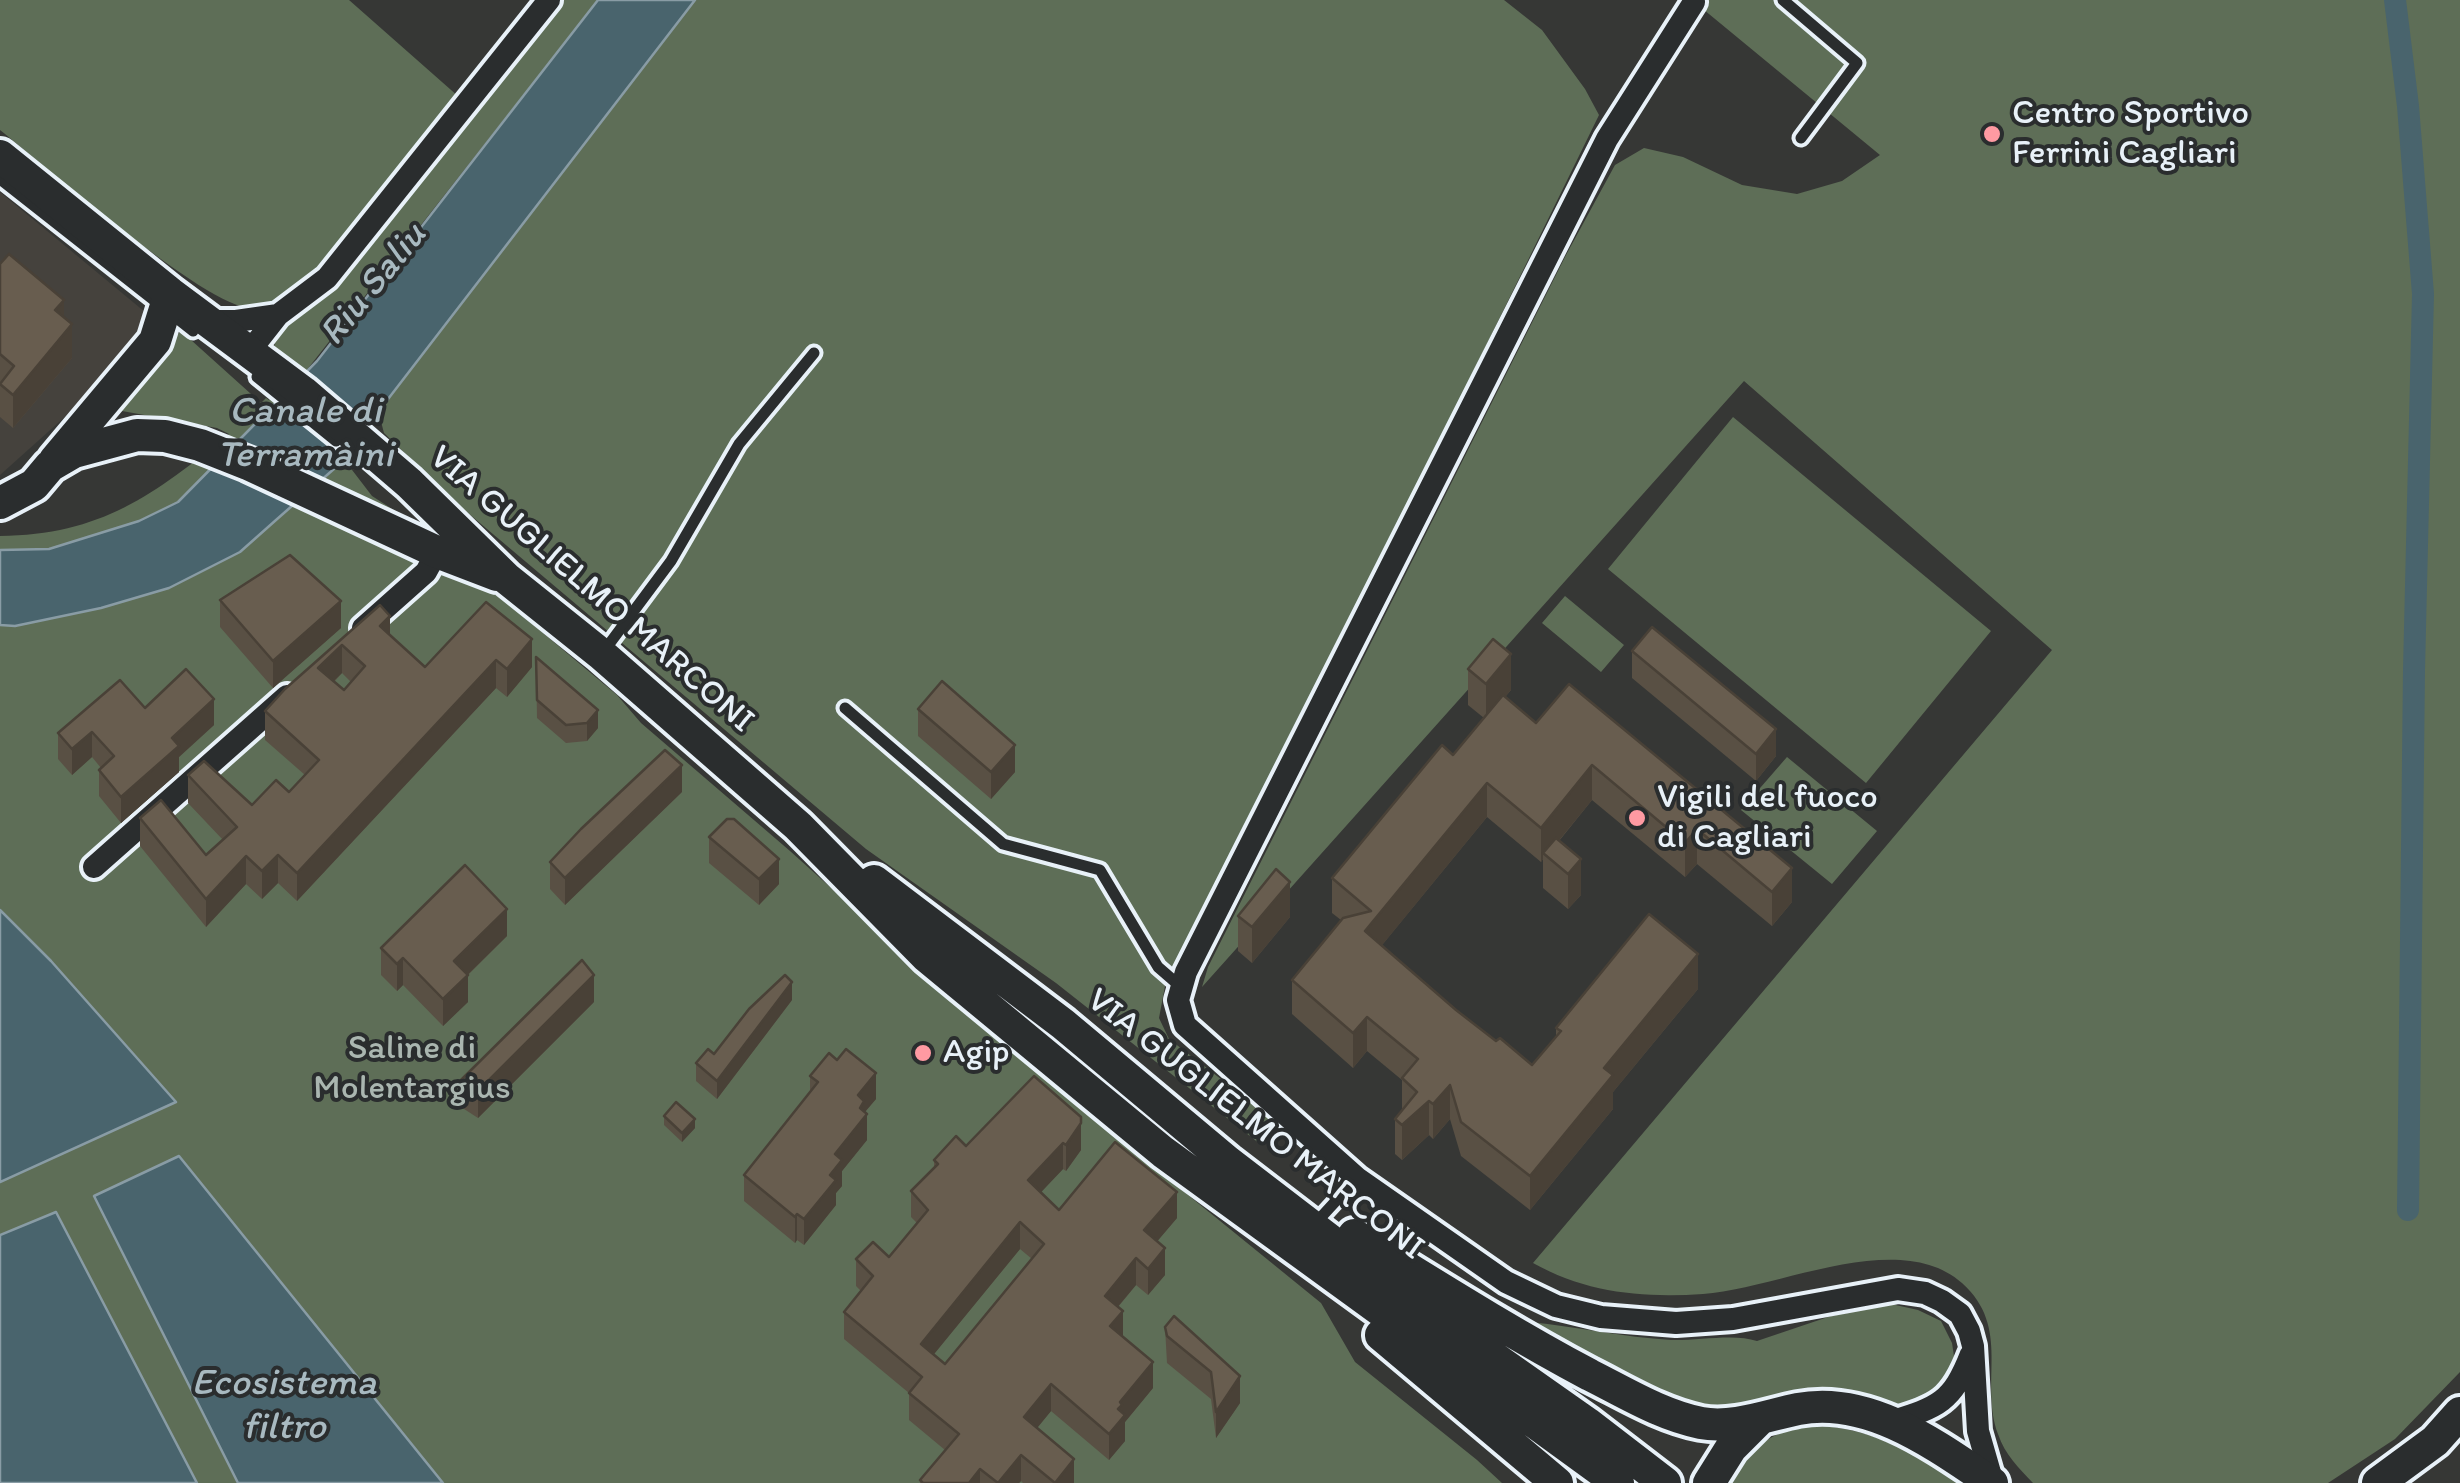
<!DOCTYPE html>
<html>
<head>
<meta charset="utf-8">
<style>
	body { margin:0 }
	canvas { display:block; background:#363735 }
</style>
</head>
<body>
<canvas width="2460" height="1483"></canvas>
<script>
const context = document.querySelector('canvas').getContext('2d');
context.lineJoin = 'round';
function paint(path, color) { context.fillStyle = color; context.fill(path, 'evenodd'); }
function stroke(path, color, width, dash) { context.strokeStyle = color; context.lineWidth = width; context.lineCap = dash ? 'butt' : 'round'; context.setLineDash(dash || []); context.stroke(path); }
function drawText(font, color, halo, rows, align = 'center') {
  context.font = font + ' Itim,sans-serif'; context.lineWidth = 8; context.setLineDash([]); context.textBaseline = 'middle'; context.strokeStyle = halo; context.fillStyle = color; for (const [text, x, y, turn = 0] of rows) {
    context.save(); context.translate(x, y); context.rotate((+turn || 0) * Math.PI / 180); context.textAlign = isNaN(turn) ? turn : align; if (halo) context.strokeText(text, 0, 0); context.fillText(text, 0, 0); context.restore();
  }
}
const built = new Path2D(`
	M0,192L157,322L116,371L0,475Z`);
const green = new Path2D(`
	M0,0H349L459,97C419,147 315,298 254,308C213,314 41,163 0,130Z
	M562,0H598L302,376L274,349L276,333L339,286Z
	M695,0H1504L1542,30L1585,89L1599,115L1369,585L1165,986L1159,1018L1169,1039L1274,1120L1260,1144L1056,983L866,849L455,502L384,433L378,410Z
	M1692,0H2460V1372L2395,1439L2328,1483H2033C2019,1468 2005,1455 1998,1434C1979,1381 2012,1328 1962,1283C1899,1227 1777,1289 1703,1294C1643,1298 1586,1293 1533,1263L2052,650L1744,381L1202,987L1208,967L1566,255L1615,165L1644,148L1683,157L1742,185L1797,194L1842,181L1880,155Z
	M181,331L261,403L266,398L269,400L272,395L326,436L372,496L445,543L469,571L617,695L641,723L790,851L1028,1065L1321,1303L1355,1362L1477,1460L1502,1483H0V536C101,535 154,495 229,434L217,428L122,411L133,381Z
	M1733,417L1991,631L1866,783L1608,569Z
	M1565,596L1624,645L1601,672L1542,623Z
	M1787,757L1877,831L1832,884L1741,810Z
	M1891,1304L1918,1310L1941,1321L1952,1343L1955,1363L1950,1377L1940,1391L1915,1404L1895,1405L1851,1394L1759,1407L1699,1410L1632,1380L1530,1322C1577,1327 1623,1337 1671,1340C1697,1341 1734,1333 1757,1341L1831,1316Z
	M1799,1425C1863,1424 1908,1448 1960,1483H1726C1741,1453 1769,1436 1799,1425Z`);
const water = new Path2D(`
	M598,0H695L335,468L276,520L240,552L169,588L101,608L15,626L0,625V550L49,549L139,521L178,502L317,361Z
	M0,910L51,961L176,1102L0,1182Z
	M179,1156L443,1483H238L94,1196Z
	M56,1212L197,1483H0V1235Z`);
const canal = new Path2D(`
	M2395,0L2408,106L2423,294L2414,670L2408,1210`);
const service = new Path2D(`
	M1783,0L1857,63L1801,138
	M0,179L193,331
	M257,377L336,441
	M604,651L671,561L739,444L814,353
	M845,708L1003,844L1100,870L1158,967L1181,987
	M1323,1215L1357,1178`);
const minor = new Path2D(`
	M1694,2L1607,139L1186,972L1178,1000L1185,1025L1357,1178L1506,1282L1556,1306L1601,1317L1676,1323L1733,1319L1898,1289L1925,1293L1942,1301L1960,1314L1969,1331L1973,1346L1978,1431L1993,1483
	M208,321H236L278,315
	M249,352L278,315L327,278L549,0
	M363,628L426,572L437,552
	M94,867L287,696
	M1890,1422C1938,1407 1952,1403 1971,1354`);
const secondary = new Path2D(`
	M0,156L170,293L303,392L409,483L506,578L601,654L798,826L927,957L1163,1152L1618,1483
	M55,460L155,341L170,293
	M0,503L34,485L50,466L74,452L137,435L165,436L200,445L248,464L437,552L497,575
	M874,881L1063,1024L1228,1162L1361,1264L1587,1423L1665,1483
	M1354,1235C1432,1283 1509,1332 1590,1375C1626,1393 1661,1415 1701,1423C1733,1429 1768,1415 1798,1409C1869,1395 1937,1446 1992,1483
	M1381,1335L1557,1483
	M1709,1483L1731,1448L1760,1419
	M2378,1483L2435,1441L2460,1413`);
const wall = new Path2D(`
	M0,264L64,318L72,358L13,428L0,417Z
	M220,600L341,628L273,688L220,627Z
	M486,602L532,667L507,697L496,688L297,901L278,883L262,899L246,884L206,927L140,846V818L206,855L223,840L188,803V775L252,805L289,792L305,775L265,740V711L380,605L390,635L425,667ZM342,673L351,682L344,690L334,682Z
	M1632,651L1776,756L1756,781L1632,678Z
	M536,657L598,728L587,741L566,743L537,718Z
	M1468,669L1511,690L1505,697L1536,723L1569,684L1792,902L1772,926L1697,864L1685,877L1592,800L1559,841L1581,895L1568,909L1543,888V859L1541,862L1487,817L1382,945L1456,1010L1496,1041L1532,1065L1556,1037V1028L1698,989L1613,1092V1109L1530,1210L1461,1156L1450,1119L1433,1139L1429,1135L1402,1160L1395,1154V1119L1402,1111V1080L1367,1051L1353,1068L1292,1014V980L1341,920L1332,913V878L1453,755L1484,718L1468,705Z
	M145,708L214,725L179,757V772L121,823L99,796V770L101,768L92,757L72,775L58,759V733Z
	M918,709L1015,772L991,799L918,736Z
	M682,792L565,905L550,889V862Z
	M709,837L779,884L759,905L709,863Z
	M1238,916L1290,917L1252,963L1238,951Z
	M507,936L468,975V1002L443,1026L403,985L397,991L381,975V948Z
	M792,1000L717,1099L696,1081V1063L714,1054Z
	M594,1002L478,1118L461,1107V1080Z
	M810,1076L876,1099L865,1112L867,1140L842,1171V1186L836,1193V1205L804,1245L797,1240L795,1243L744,1201V1175L810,1093Z
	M1034,1076L1081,1150L1066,1171L1063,1169L1041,1192L1059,1210L1177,1218L1157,1241L1165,1275L1148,1295L1136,1285L1118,1307L1123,1337L1153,1388L1125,1422V1441L1109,1460L1051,1411L1037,1428L1074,1483H1023L1021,1481L1019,1483H920V1480L945,1450L909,1420V1393L844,1339V1312L861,1291L856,1286V1259L889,1257L917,1223L911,1217V1191L934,1168V1160L966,1146ZM1020,1249L1032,1259L945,1364L934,1354Z
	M664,1116L695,1128L682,1142L664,1125Z
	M1174,1316L1240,1403L1216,1438L1211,1399L1167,1363L1165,1327Z`);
const shadedWall = new Path2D(`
	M64,300V333L55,310Z
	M72,324V358L13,428V395Z
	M341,601V628L273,688V661Z
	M390,616V644L380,626Z
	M532,639V667L507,697V669Z
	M342,645V673L318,696V668Z
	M1511,654V690L1486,720V684Z
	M496,660V688L297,901V873Z
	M214,699V725L179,757V772L121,823V797L172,738Z
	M598,710V728L587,741V723Z
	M1776,729V756L1756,781V754Z
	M92,732V757L72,775V749Z
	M1015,745V772L991,799V772Z
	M682,765V792L565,905V878Z
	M1592,765V800L1547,855L1543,853V859L1541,862V828Z
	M1487,783V817L1365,966V931Z
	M1697,829V864L1685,877V843Z
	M278,855V883L262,899V871Z
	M246,856V884L206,927V899Z
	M779,859V884L759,905V879Z
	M1581,859V895L1568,909V874Z
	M1792,868V902L1772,926V892Z
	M1290,882V917L1252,963V927Z
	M507,909V936L454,988V961Z
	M1698,954V989L1613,1092V1109L1530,1210V1176L1604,1068Z
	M403,958V985L397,991V964Z
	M468,975V1002L443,1026V999Z
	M594,975V1002L478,1118V1091Z
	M792,982V1000L717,1099V1081Z
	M1367,1017V1051L1353,1068V1033Z
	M876,1073V1099L864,1113L867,1114V1140L842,1171V1186L836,1193V1205L804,1245V1219L830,1175L835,1154L858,1095Z
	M1450,1085V1119L1433,1139V1104Z
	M1429,1101V1135L1402,1160V1125Z
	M695,1119V1128L682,1142V1133Z
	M1081,1123V1150L1066,1171V1145Z
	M1063,1143V1169L1028,1206V1180Z
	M1177,1192V1218L1144,1257V1230Z
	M797,1214V1240L795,1243V1217Z
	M1020,1222V1249L921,1370V1344Z
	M1165,1248V1275L1148,1295V1269Z
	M1136,1258V1285L1105,1322V1296Z
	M1123,1311V1337L1110,1326Z
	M1153,1362V1388L1125,1422V1441L1109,1460V1434L1120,1402Z
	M1240,1376V1403L1216,1438V1412Z
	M1051,1384V1411L1024,1444V1417Z
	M1021,1455V1481L1019,1483H998Z
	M1074,1459V1483H1055Z
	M980,1469V1483H969Z`);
const building = new Path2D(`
	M9,254L64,300L55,310L72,324L13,395L0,384L14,366L0,354V264Z
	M290,555L341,601L273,661L220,600Z
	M486,602L532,639L507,669L496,660L297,873L278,855L262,871L246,856L206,899L140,818L161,800L206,855L237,827L188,775L204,761L252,805L276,780L289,792L319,760L265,711L285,689L380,605L390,616L380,626L425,667ZM342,645L365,666L344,690L318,668Z
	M1652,627L1776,729L1756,754L1632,651Z
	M1493,639L1511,654L1486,684L1468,669Z
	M536,657L598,710L587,723L566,725L537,700Z
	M186,669L214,699L172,738L179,746L121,797L99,770L114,756L92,732L72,749L58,733L120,680L145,708Z
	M942,681L1015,745L991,772L918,709Z
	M1569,684L1792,868L1772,892L1697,829L1685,843L1592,765L1541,828L1487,783L1365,931L1456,1010L1496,1041L1500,1038L1532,1065L1561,1031L1556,1028L1649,914L1698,954L1604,1068L1613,1075L1530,1176L1461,1122L1450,1085L1433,1104L1429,1101L1402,1125L1395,1119L1417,1092L1402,1078L1418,1059L1367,1017L1353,1033L1292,980L1343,918L1371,911L1332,878L1442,745L1453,755L1503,695L1536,723Z
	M665,750L682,765L565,878L550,862L581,829Z
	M727,819H734L779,859L759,879L709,837Z
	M1556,838L1581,859L1568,874L1543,853Z
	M465,865L507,909L454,961L468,975L443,999L403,958L397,964L381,948Z
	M1276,869L1290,882L1252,927L1238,916Z
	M582,960L594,975L478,1091L461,1080Z
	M785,975L792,982L717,1081L696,1063L708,1049L714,1054L749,1009Z
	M846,1049L876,1073L858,1095L864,1101L860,1108L867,1114L835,1154L842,1160L830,1175L836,1180L804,1219L797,1214L795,1217L744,1175L818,1082L810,1076L829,1053L837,1060Z
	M1034,1076L1081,1117V1123L1066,1145L1063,1143L1028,1180L1059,1210L1115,1142L1177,1192L1144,1230L1165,1248L1148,1269L1136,1258L1105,1296L1123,1311L1110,1326L1153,1362L1120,1402L1122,1405L1118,1409L1125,1415L1109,1434L1051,1384L1024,1417L1074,1459L1055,1483L1021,1455L998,1483L980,1469L969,1483H923L920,1480L959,1434L909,1393L922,1377L844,1312L873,1276L856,1259L873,1242L889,1257L928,1210L911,1191L938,1164L934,1160L956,1136L966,1146ZM1020,1222L1044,1244L945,1364L921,1344Z
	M676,1102L695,1119L682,1133L664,1116Z
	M1174,1316L1240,1376L1216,1412L1211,1372L1167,1336L1165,1327Z`);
const markers = [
	[1992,134,10,"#ff9aa2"],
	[1637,818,10,"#ff9aa2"],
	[923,1053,10,"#ff9aa2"]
];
const poiNames = [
	["Centro Sportivo",2012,114],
	["Ferrini Cagliari",2012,154],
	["Vigili del fuoco",1657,798],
	["di Cagliari",1657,838],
	["Agip",943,1053]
];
const streetNames = [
	["VIA GUGLIELMO MARCONI",591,590,41],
	["VIA GUGLIELMO MARCONI",1255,1125,38]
];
const parkNames = [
	["Saline di",412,1049],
	["Molentargius",412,1089]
];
const waterNames = [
	["Riu Saliu",374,285,-51],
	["Canale di",305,412],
	["Terramàini",305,456],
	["Ecosistema",284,1384],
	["filtro",284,1428]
];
paint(built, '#45423d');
paint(green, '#5e6e57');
paint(water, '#49646d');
stroke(water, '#899ca5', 2.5);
stroke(canal, '#49646d', 22);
stroke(service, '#e8f1f8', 19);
stroke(minor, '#e8f1f8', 30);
stroke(secondary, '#e8f1f8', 40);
stroke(service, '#2a2d2e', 11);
stroke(minor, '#2a2d2e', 22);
stroke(secondary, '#2a2d2e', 32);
paint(wall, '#595044');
paint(shadedWall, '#494137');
paint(building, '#685d4f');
stroke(building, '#494137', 2.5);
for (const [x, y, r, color] of markers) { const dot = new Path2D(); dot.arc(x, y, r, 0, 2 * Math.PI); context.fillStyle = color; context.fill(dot); stroke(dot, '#2a2d2e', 4); }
drawText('35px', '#e8f1f8', '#2a2d2e', poiNames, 'left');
drawText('35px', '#e8f1f8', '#2a2d2e', streetNames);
drawText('35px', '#aab6b0', '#2a2d2e', parkNames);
drawText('italic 38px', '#a8b9c0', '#2a2d2e', waterNames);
</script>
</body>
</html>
